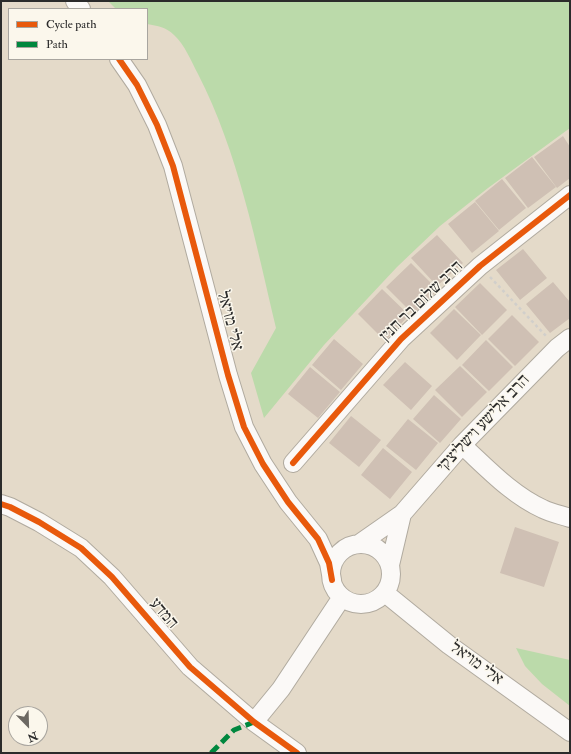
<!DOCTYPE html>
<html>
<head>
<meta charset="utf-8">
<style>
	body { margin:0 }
	#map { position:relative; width:571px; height:754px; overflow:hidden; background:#e4dac9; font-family:"IM FELL Double Pica",serif }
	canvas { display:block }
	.frame { position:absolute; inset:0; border:2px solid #2b2b2b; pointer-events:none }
	.legend { position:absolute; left:8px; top:8px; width:140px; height:52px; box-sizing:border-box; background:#fbf7ec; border:1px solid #a8a59f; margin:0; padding:5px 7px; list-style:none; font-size:12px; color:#2b2b2b }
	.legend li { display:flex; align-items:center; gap:8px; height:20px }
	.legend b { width:20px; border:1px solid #a8a59f }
	.north { position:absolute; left:8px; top:706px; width:40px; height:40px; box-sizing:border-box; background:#fbf7ec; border:1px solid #a8a59f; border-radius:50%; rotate:157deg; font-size:11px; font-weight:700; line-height:16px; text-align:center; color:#2b2b2b }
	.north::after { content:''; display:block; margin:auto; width:14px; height:18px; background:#6c6862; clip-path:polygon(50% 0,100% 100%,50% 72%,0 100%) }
</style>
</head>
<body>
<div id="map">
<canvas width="571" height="754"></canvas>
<div class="frame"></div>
<ul class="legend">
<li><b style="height:5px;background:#e8590c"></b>Cycle path</li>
<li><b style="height:5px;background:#00873e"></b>Path</li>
</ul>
<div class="north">N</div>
</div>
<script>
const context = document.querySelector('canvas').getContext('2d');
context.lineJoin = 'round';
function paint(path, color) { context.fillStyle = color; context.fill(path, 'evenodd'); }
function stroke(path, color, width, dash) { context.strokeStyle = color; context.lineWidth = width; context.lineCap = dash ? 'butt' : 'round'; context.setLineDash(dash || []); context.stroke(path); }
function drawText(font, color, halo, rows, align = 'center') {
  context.font = font + ' "IM FELL Double Pica","Frank Ruhl Libre",serif'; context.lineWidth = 3; context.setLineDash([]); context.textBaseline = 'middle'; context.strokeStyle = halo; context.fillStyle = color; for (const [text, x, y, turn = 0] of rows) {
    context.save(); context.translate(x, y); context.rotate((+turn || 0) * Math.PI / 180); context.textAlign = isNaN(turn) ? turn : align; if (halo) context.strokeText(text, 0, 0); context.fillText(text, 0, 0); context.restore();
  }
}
const green = new Path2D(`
	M108,1H570V128L488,188L440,226L397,267L324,345L264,418L251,373L276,328C256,243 238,152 198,74C191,61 185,45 174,35C166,27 158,26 147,24V9H116Z
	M516,648L570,660V706L542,684L525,666Z`);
const building = new Path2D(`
	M563,136L570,147V178L557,188L534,157Z
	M532,157L556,187L528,208L505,178Z
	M502,179L526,208L499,230L475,201Z
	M475,202L499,231L472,253L448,224Z
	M437,235L463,263L437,286L411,258Z
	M523,249L547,278L520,300L496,270Z
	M411,263L438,290L413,314L386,287Z
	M553,282L570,302V318L550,333L526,304Z
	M480,283L507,310L482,335L455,307Z
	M382,289L409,315L385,341L358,314Z
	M454,309L481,335L457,360L430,333Z
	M512,315L539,342L515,366L488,339Z
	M334,339L363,364L341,390L312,365Z
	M486,340L513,367L489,391L462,365Z
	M405,362L432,386L411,410L383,385Z
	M460,366L487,392L462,417L435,390Z
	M310,367L340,392L318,418L288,394Z
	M434,395L461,419L440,443L413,419Z
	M351,416L381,440L359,467L329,443Z
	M408,419L438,443L416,470L386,446Z
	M383,448L412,472L390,499L361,475Z
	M515,527L559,542L544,587L500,573Z`);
const path = new Path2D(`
	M490,277L547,337`);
const minor = new Path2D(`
	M75,1L81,9
	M119,59L137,85L157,125L173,166L228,375L244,427L263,464L288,502L318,539L329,563L332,580
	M462,445C487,468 512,495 543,509C551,513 561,515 570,518
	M293,463L401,339L480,266L570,195
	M1,504L10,507L39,522L81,548L112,577L190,667L254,722L297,753
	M359,544L402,514L462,445L557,348L570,338
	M331 574a30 30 0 1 1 60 0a30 30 0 1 1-60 0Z
	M390,565L402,514
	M385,593L449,645L570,732
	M254,722L281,689L342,597`);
const quiet = new Path2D(`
	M211,753L234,730L254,722`);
const cycleway = new Path2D(`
	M119,59L137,85L157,125L173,166L228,375L244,427L263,464L288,502L318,539L329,563L332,580
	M293,463L401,339L480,266L570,195
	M1,504L10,507L39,522L81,548L112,577L190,667L254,722L297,753`);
const streetNames = [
	["הרב שלום בר חנין",422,302,-44],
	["אלי מויאל",229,321,75],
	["הרב אלישע וישליצקי",484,424,-47],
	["המדע",163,614,49],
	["אלי מויאל",476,664,36]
];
paint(green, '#bbdaaa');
paint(building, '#cfc0b4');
stroke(minor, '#b0aa9f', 20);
stroke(path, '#d1cfcb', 2.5, [3, 3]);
stroke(minor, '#fbf9f7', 18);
stroke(quiet, '#00873e', 5, [10, 5]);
stroke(cycleway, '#e8590c', 6);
drawText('17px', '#2b2b2b', '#fbf7ec', streetNames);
</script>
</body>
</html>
